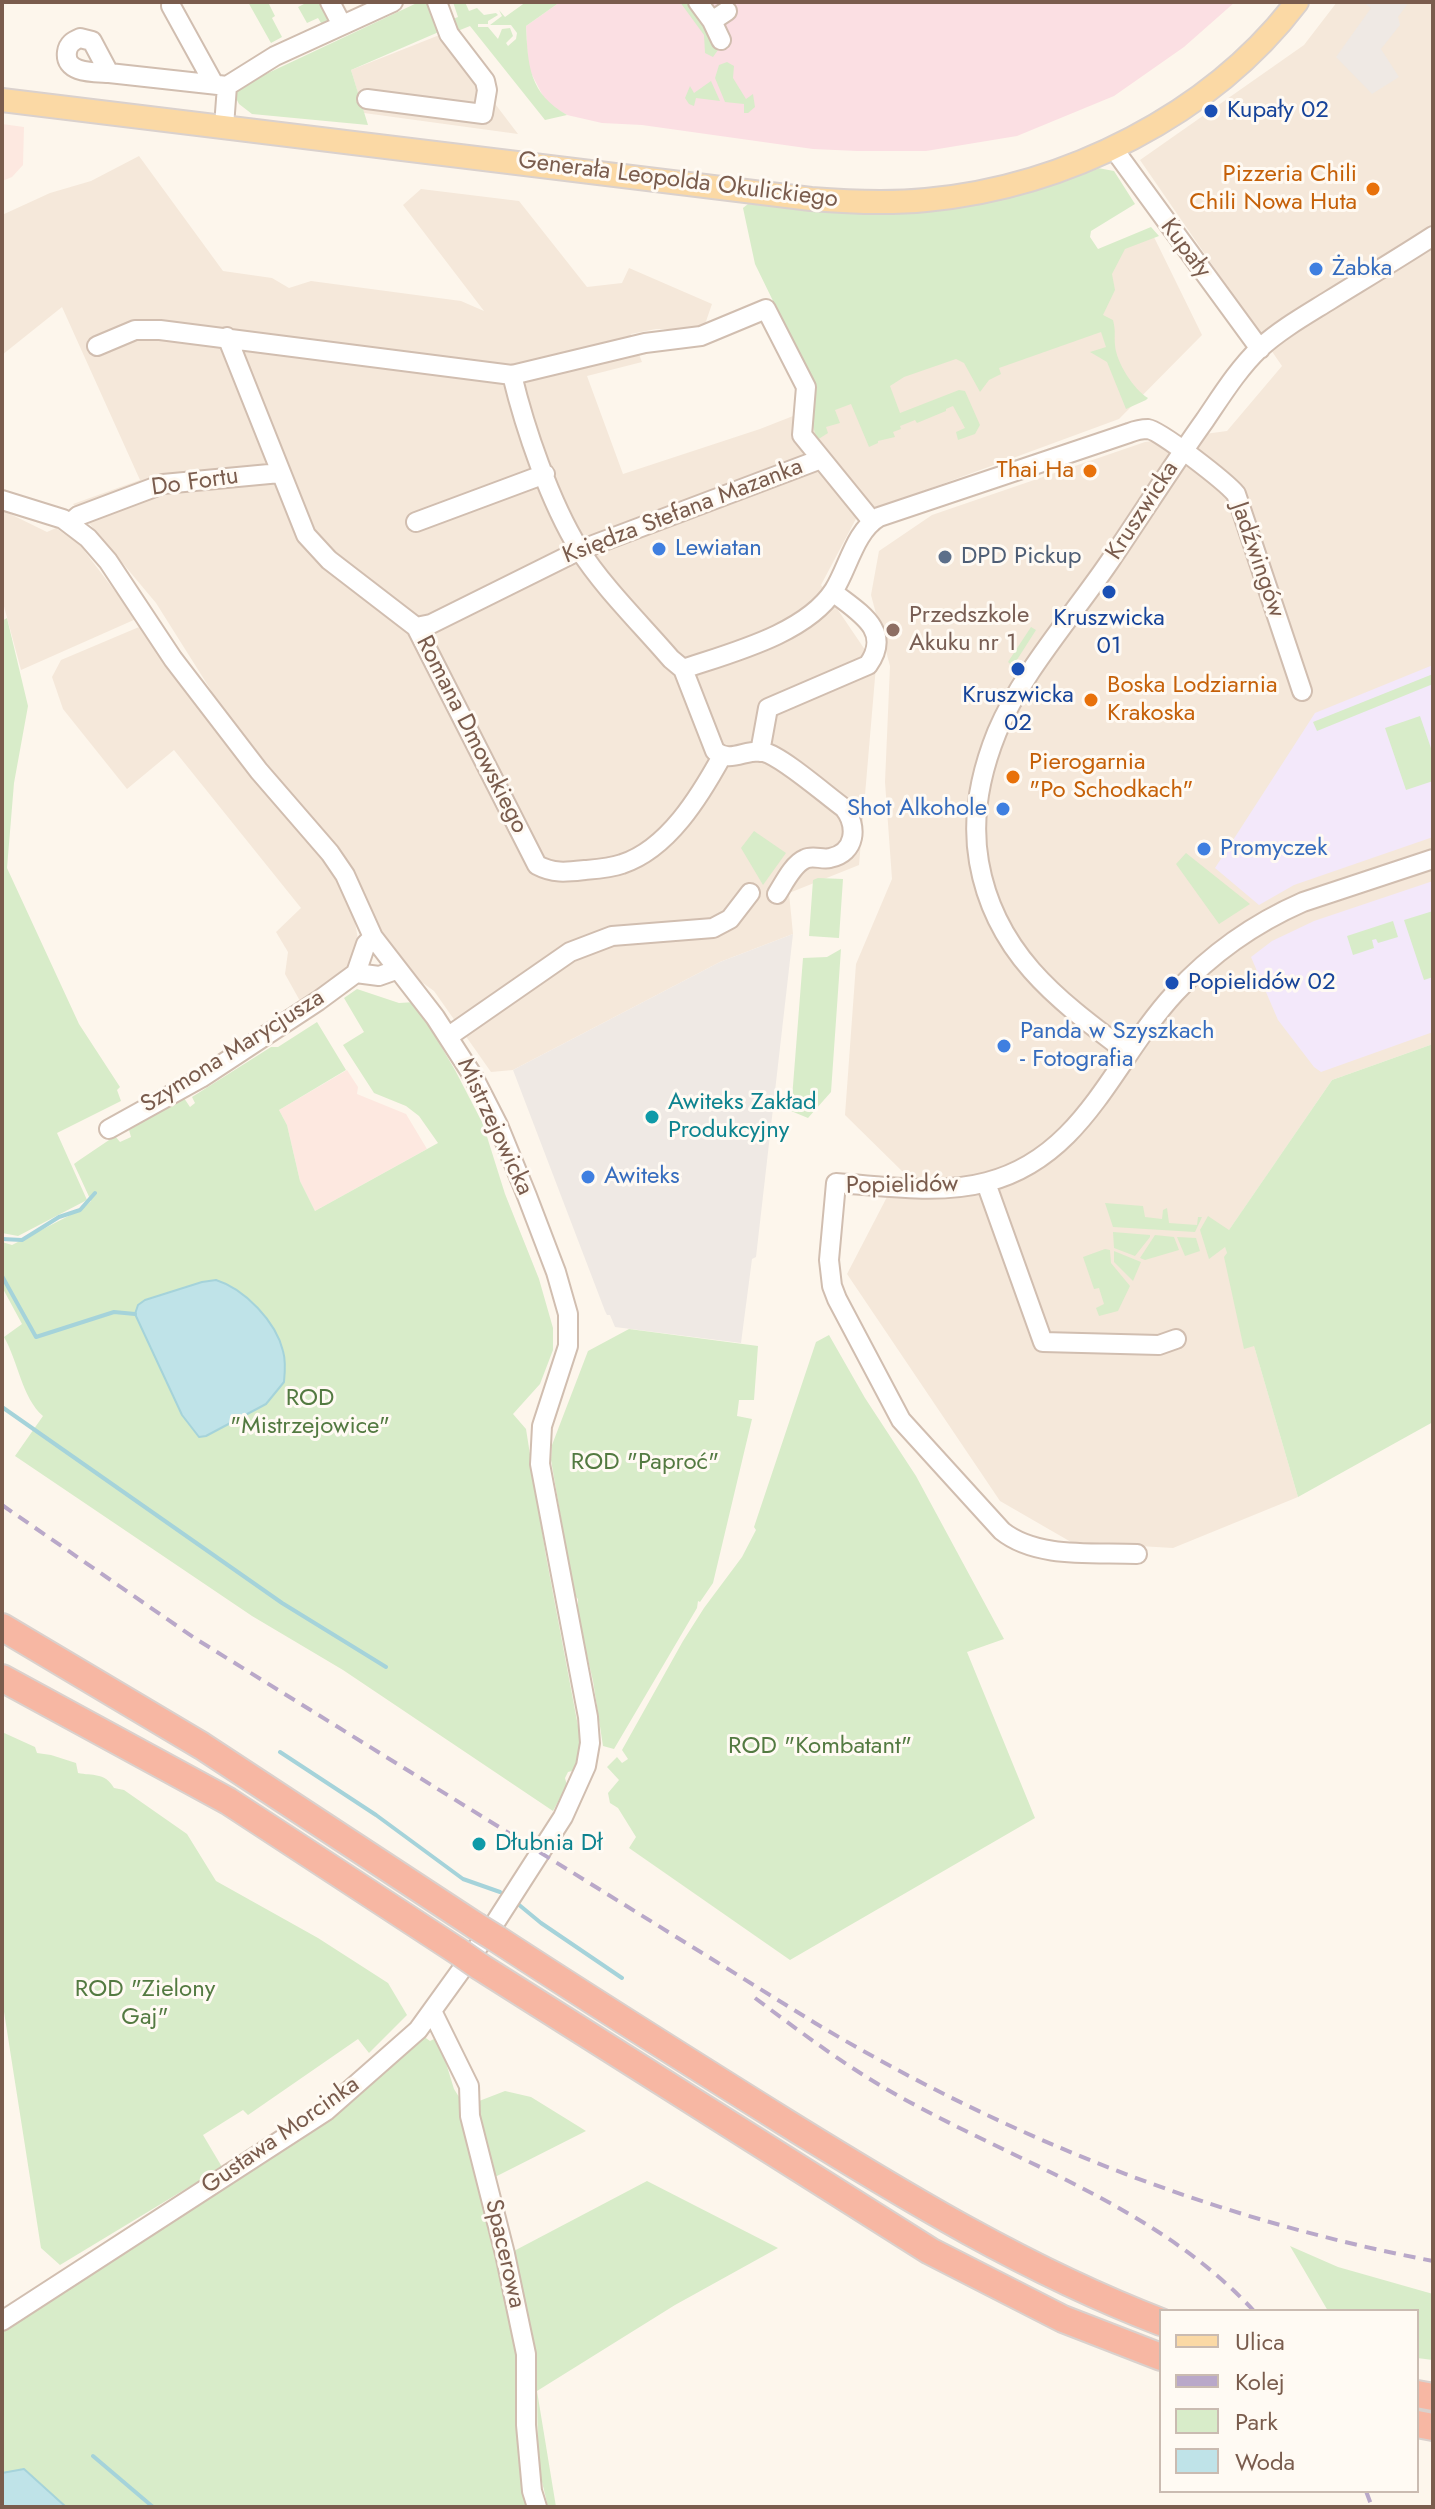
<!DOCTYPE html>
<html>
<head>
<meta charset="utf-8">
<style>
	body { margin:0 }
	#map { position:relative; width:1435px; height:2509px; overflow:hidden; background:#fdf6ec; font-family:Jost,sans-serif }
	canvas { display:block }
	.frame { position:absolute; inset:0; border:4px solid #7a5c4d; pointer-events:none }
	.legend { position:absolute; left:1159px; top:2309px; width:260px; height:184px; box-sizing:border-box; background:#fffaf3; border:2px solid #cabbb1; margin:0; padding:10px 14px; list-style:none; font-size:24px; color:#7a5c4d }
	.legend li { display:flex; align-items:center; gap:16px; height:40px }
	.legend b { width:40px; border:2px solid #cabbb1 }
</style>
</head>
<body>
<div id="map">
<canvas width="1435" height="2509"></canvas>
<div class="frame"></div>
<ul class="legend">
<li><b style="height:10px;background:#fbd9a5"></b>Ulica</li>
<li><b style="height:10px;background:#b9a8c9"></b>Kolej</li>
<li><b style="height:22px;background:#d8ecc9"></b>Park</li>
<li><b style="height:22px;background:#bfe3e8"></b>Woda</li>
</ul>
</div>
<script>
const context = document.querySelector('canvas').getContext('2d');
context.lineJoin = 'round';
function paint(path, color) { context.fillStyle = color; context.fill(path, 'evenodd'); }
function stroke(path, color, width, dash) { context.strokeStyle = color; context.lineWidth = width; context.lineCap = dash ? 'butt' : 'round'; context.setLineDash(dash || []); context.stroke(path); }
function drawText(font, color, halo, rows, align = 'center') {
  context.font = font + ' Jost,sans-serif'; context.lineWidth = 6; context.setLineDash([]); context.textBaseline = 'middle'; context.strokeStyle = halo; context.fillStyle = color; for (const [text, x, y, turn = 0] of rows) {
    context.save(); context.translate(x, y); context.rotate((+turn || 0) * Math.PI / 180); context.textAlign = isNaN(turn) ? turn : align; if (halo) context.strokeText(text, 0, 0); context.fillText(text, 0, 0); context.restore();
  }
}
const residential = new Path2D(`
	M1337,2H1433V1044L1332,1080L1223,1239L1298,1497L1173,1548L1071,1542L1000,1501L847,1274L888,1195L907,1176L845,1115L856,964L892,879L885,782L890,666L871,595L879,551L932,515L1145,442L1227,431L1282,366L1140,160L1304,45Z
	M442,34L518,134L364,113L351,70Z
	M139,156L223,271L272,278L289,288L311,281L461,301L484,311L403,205L421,189L519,201L587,287L622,283L629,268L712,304L703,330L656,329L631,334L642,362L587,376L623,474L760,429L956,352L1119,244L1151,231L1202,335L1119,419L858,515L821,585L876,666L859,865L789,893L793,934L720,962L513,1070L491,1072L434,991L413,976L383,936L320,830L219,703L156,603L73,504L140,480L62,307L2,355V215L50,193L91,181Z
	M2,510L47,532L56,528L80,545L136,619L21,670L2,599Z
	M139,627L327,865L352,905L359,945L347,968L300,1001L285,974L288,952L276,932L301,908L174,750L127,789L63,709L52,677L61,660Z`);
const commercial = new Path2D(`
	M2,124L24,127L23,165L12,177L2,181Z
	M347,1070L358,1087L357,1094L406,1114L427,1149L315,1211L300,1181L287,1125L279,1110Z`);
const industrial = new Path2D(`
	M1363,2H1409L1398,17L1400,25L1381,49L1399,77L1372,94L1336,57L1371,8Z
	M793,934L756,1257L752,1259L741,1343L615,1327L610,1315H607L605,1311L513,1070L720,962Z`);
const education = new Path2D(`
	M1433,665V837L1294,885L1259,905L1215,868L1315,713Z
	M1433,881V1032L1321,1072L1314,1067L1278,1020L1251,957L1272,941L1314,921Z`);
const medical = new Path2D(`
	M560,2H1235L1184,47L1114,96L1017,136L926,151H857L813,149L642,125L602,123L567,115L547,104L528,67L526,26Z`);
const green = new Path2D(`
	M248,2H268L275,16L272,18L282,37L271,43Z
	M308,2H324L332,20L324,28L318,18L307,23L298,7Z
	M419,2H428L441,31L351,70L368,125L252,114L239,104L232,90Z
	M453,2H465L469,11L477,8L484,15L496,13L498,15L488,21V24H478V27H488L498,39L502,29L510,28L513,36L506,43L508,46L516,39L517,33L511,25H490L502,16L499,10L505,17L526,2H560L526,26C528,66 529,93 567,115L545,120L470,26L455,32L450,20L458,17Z
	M680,2H688L716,42L718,50L713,57L705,53L704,35Z
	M727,62L734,66L733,78L746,99L753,94L755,107L748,113H744V104L725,102L715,78L719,65Z
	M711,81L720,101L696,98L694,106L689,104L685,98L690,86L694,93Z
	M1098,168L1114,171L1135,204L1091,231L1090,237L1098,249L1151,227L1159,236L1125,249L1112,274L1115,290L1103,315L1113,320C1116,332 1114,335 1115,345C1116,362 1134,390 1148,398L1146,400L1126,409L1107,362L1090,352L1106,347L1101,332L999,368L1001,374L989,380L980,392L964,363L956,359L904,377L890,386L900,413L959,390L965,391L980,425L975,434L958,440L956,432L965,428L953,406L946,409V411L917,423L915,420L900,426L901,429L893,432L895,437L878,441V443L869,447L851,404L835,410L840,423L826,427L828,433L817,440L812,423L816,389L755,264L743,208L748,204C883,220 969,218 1098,168Z
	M7,618L28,706L14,783L7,868L79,1024L120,1087L117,1090L121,1101L57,1133L87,1200L18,1236L2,1233V621Z
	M1031,627L1036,630L1013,666L1008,662Z
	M1433,674V684L1317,731L1313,722Z
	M1420,716L1433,754V781L1406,790L1385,728Z
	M754,831L786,853L763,885L741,848Z
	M1186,853L1250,904L1219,924L1176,864Z
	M818,878L843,879L839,938L809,936L813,880Z
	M1433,911V977L1424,980L1404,920Z
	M1393,921L1398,937L1378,943L1376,939L1372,940L1374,948L1353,955L1347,936Z
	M841,949L831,1092L808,1118L791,1111L803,958L827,957Z
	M357,989L399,1003L415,1002L455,1070L483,1124L505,1194L539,1279L553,1328V1350L540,1384L513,1414L526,1429L546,1556L581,1742L576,1770L568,1772L565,1778L567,1785L553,1811L343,1670L252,1616L15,1456L43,1416C22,1398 18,1361 4,1337L22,1324L2,1287V1242L12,1245L82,1209L91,1201L74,1164L78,1161L115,1136L120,1142L131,1137L129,1130L184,1098L190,1107L195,1103L192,1097L271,1047H278L317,1022L346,1070L279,1110L287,1125L300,1181L315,1211L438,1143L419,1116L406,1106L374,1093L343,1045L364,1032L344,998Z
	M1433,1044V1422L1298,1497L1254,1346L1244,1349L1224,1257L1227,1253L1225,1247L1209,1259L1200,1230L1208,1216L1229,1230L1332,1080Z
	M1105,1203L1143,1206L1145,1217L1162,1219L1163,1210L1167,1208L1169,1223L1197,1225L1198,1217H1202L1195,1232L1113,1227Z
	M1113,1232L1150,1235V1237L1135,1256L1114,1248Z
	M1155,1235L1174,1237L1179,1250L1145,1260L1140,1258Z
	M1177,1237L1196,1238L1200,1251L1185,1256Z
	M1105,1249L1110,1250L1111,1263L1130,1286L1118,1311L1099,1316L1096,1308L1104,1304L1099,1288L1094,1289L1083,1257Z
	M1114,1251L1141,1262L1133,1281L1114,1262Z
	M629,1329L758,1346L754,1400H739L737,1416L752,1419L713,1583L700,1602L698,1601L697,1608L614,1749L603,1746L593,1681L578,1617V1599L574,1595L551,1460L552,1445L588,1351Z
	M829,1335L865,1398L916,1476L1004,1639L967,1652L1035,1818L790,1960L629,1848L636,1837L618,1808L610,1803L608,1793L619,1780L607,1767L617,1757L622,1763L628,1759L622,1750L683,1641L704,1608L742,1557L756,1530L754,1527L816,1342Z
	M2,1732L35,1747L37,1753L51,1755L76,1763L78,1773C92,1776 105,1772 114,1788L124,1790L187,1834L216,1881L318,1938L388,1983L407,2015L369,2053L358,2039L248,2115L243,2110L203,2135L222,2167L60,2265L41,2248L2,1999Z
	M423,2036L430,2041L438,2037L454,2089L459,2097L517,2339L531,2507H66L24,2469L2,2473V2328L313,2128L372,2083Z
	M505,2091L531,2097L586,2131L495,2177L474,2103Z
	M647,2181L778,2248L675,2305L537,2391L556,2507H548L538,2465L537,2391L527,2319L512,2252Z
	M1290,2246L1338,2267L1433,2294V2360L1417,2358V2311H1328Z`);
const water = new Path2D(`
	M216,1280C245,1289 276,1322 283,1351C286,1361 285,1372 284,1382L266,1404L206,1436L199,1437L182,1415L135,1314L138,1305L145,1300L202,1282Z
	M24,2469L66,2507H2V2473Z`);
const stream = new Path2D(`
	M2,1239L22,1240L59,1217L80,1210L95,1193
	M2,1276L36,1337L114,1312L135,1314
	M2,1407L282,1603L386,1667
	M280,1752L376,1815L463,1879L500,1892
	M518,1904L541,1923L622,1978
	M93,2456L153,2507`);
const minor = new Path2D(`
	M330,2L342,25
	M698,2L712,21L727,11
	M171,6L214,84
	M712,21L721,40
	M80,38L92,41L109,73C95,72 64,74 67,52C68,44 73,41 80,38Z
	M109,73L227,86L275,56L393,2
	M367,99L483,114L487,90L485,81L449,34L437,2
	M224,126L227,86
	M1113,148L1260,349
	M227,337L306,535L329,560L416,627L537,865C554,874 567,872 585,870C597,869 611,868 622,864C668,849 700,796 722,756
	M97,346L135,330H160L512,375L645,343L701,336L766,309L806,387L802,435L872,521
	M512,375C525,429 550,502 579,549C603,587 641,624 671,659L683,669L715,751C731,764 746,748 764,752C783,757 826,795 844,808C858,826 856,853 830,858C822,860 813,855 805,859C793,864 784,883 777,894
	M2,500L63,519L88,538L108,561L173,659L259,771L330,853L345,875L373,937L435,1017L473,1076L498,1125L527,1196L556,1272L568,1314V1346L542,1426L540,1464L588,1717L590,1743L586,1766L563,1817L493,1926L418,2030L326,2111L2,2321
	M416,522L545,474
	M70,523L78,516L163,484L280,473
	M416,627L431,624L580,550L821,459
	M683,669C730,653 806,634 834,590C848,568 855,531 879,517L1129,433C1134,431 1142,429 1148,429C1161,431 1226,482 1236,494L1302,691
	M760,752L768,708L868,665C893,630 858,612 833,592
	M356,973L379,976L396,970
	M449,1036L570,952L612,936L713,928L730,919L750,893
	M1127,1052C1058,1000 995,954 979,862C971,817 980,774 997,732C1021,674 1074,614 1110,561C1142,514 1172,466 1205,420C1222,395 1238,369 1260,348C1281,329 1306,315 1330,300C1364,279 1399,258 1433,236
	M109,1129L201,1078L318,1001L356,973L366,944L373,937
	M986,1183L1043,1342L1159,1345L1176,1339
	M1137,1554C1094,1552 1037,1559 1002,1531L901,1420L837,1299L832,1286L829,1260L836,1183C885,1186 939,1195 987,1182C1084,1157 1113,1060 1175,993C1210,955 1255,923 1303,902L1433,859
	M432,2011L469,2086L470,2116L505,2254L526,2354V2425L532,2491L537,2507`);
const major = new Path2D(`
	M2,100L811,199C849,202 887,204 926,200C1066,187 1211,115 1297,2`);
const highway = new Path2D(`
	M2,1627L202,1746L476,1926
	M2,1678L228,1801L459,1952
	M497,1939C592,2001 689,2062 785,2122C906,2197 1028,2271 1161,2322
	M479,1966L930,2251L1063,2319L1161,2357
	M1417,2394L1433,2397
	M1417,2424L1433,2427`);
const rail = new Path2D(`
	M2,1505L196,1639L815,2023C1007,2138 1213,2219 1433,2261
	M755,1998C807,2037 859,2076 917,2106C1034,2169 1161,2211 1254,2311
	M1366,2491L1372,2507`);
const highwayBridge = new Path2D(`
	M476,1926L497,1939
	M459,1952L479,1966`);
const markers = [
	[1211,111,8,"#1a4fb4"],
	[1373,189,8,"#e8710a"],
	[1316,269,8,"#3f7fe0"],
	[1090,471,8,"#e8710a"],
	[659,549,8,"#3f7fe0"],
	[945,557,8,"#5c6f8a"],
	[1109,592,8,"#1a4fb4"],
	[893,630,8,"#8d6e63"],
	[1018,669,8,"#1a4fb4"],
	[1091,700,8,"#e8710a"],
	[1013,777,8,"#e8710a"],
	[1003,809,8,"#3f7fe0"],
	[1204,849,8,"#3f7fe0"],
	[1172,983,8,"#1a4fb4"],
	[1004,1046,8,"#3f7fe0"],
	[652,1117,8,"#0f9aa8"],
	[588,1177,8,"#3f7fe0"],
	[479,1844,8,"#0f9aa8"]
];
const transitNames = [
	["Kupały 02",1227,111],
	["Kruszwicka",1109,619,"center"],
	["01",1109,647,"center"],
	["Kruszwicka",1018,696,"center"],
	["02",1018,724,"center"],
	["Popielidów 02",1188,983]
];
const foodNames = [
	["Pizzeria Chili",1357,175],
	["Chili Nowa Huta",1357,203],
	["Thai Ha",1074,471],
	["Boska Lodziarnia",1107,686,"left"],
	["Krakoska",1107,714,"left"],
	["Pierogarnia",1029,763,"left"],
	["\"Po Schodkach\"",1029,791,"left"]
];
const streetNames = [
	["Generała Leopolda Okulickiego",678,181,7],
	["Kupały",1185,249,53],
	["Do Fortu",195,483,-8],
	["Kruszwicka",1143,511,-57],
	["Księdza Stefana Mazanka",683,512,-21],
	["Jadźwingów",1257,560,71],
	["Romana Dmowskiego",471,735,63],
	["Szymona Marycjusza",233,1052,-32],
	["Mistrzejowicka",494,1127,65],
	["Popielidów",902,1186,-1],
	["Gustawa Morcinka",281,2136,-35],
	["Spacerowa",504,2254,77]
];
const shopNames = [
	["Żabka",1332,269],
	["Lewiatan",675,549],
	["Shot Alkohole",987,809,"right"],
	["Promyczek",1220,849],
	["Panda w Szyszkach",1020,1032],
	["- Fotografia",1020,1060],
	["Awiteks",604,1177]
];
const serviceNames = [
	["DPD Pickup",961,557]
];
const educationNames = [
	["Przedszkole",909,616],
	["Akuku nr 1",909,644]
];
const cultureNames = [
	["Awiteks Zakład",668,1103],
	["Produkcyjny",668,1131],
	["Dłubnia Dł",495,1844]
];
const parkNames = [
	["ROD",310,1399],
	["\"Mistrzejowice\"",310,1427],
	["ROD \"Paproć\"",645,1463],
	["ROD \"Kombatant\"",820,1747],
	["ROD \"Zielony",145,1990],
	["Gaj\"",145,2018]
];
paint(residential, '#f5e8da');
paint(commercial, '#fde8e0');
paint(industrial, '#efe9e4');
paint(education, '#f3e8fa');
paint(medical, '#fbdfe3');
paint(green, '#d8ecc9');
paint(water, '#bfe3e8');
stroke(water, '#a5d3da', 2);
stroke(stream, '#a5d3da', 4);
stroke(minor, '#d1beb0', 22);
stroke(major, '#dad1cd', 26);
stroke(highway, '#dad1cd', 30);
stroke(minor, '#fff', 18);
stroke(major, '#fbd9a5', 22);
stroke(highway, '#f7b7a3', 26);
stroke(rail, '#b9a8c9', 4, [12, 8]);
stroke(highwayBridge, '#dad1cd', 30, []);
stroke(highwayBridge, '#f7b7a3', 26);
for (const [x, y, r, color] of markers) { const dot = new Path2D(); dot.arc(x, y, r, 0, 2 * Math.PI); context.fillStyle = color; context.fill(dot); stroke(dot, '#fffaf3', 3); }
drawText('24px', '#164399', '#fffaf3', transitNames, 'left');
drawText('24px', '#c56008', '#fffaf3', foodNames, 'right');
drawText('24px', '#7a5c4d', '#fffaf3', streetNames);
drawText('24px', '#366cbe', '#fffaf3', shopNames, 'left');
drawText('24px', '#4e5e75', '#fffaf3', serviceNames, 'left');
drawText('24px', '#785e54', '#fffaf3', educationNames, 'left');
drawText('24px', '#0d838f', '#fffaf3', cultureNames, 'left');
drawText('24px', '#537a41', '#fffaf3', parkNames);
</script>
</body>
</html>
